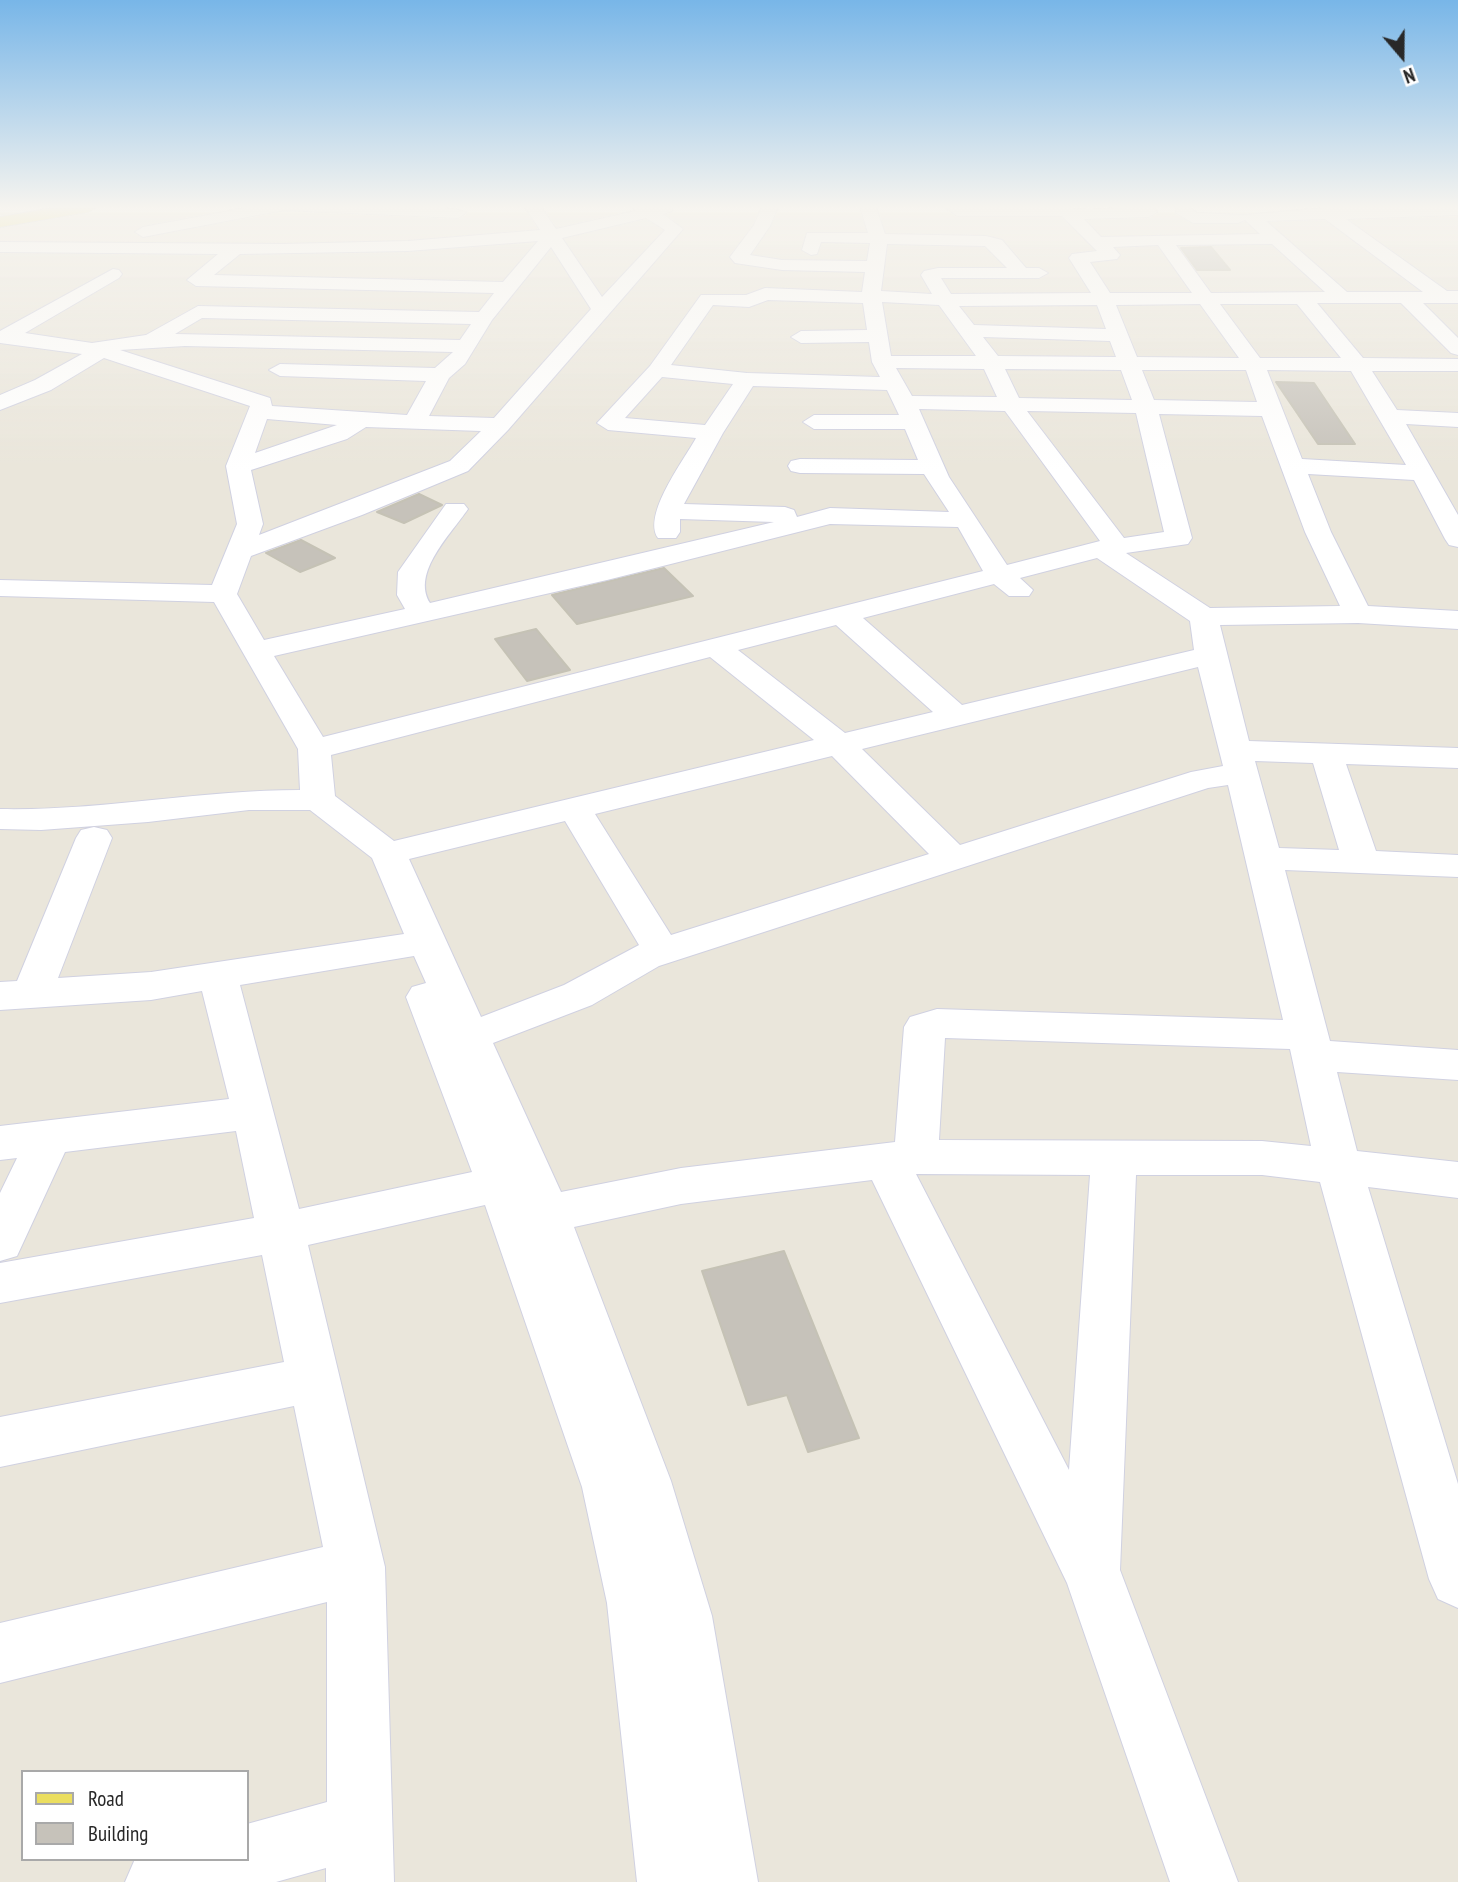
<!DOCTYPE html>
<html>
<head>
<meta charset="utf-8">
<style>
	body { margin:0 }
	#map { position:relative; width:1458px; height:1882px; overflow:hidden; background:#eae6db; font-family:"PT Sans Narrow",sans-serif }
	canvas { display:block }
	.legend { position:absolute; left:21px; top:1770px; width:228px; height:91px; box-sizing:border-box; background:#fff; border:2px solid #a9a9a9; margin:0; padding:9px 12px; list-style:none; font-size:21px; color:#282828 }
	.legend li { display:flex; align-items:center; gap:14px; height:35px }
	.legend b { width:35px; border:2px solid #a9a9a9 }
	.north { position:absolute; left:1367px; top:21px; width:70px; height:70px; -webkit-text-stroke:5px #fff; paint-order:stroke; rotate:160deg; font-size:19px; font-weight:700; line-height:28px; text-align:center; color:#282828 }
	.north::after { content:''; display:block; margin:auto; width:24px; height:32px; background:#282828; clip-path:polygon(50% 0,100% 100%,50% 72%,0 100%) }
</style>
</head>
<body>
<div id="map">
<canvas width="1458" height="1882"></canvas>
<ul class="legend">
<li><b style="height:9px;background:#ebde5f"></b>Road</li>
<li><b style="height:19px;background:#c6c2ba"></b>Building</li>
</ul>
<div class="north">N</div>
</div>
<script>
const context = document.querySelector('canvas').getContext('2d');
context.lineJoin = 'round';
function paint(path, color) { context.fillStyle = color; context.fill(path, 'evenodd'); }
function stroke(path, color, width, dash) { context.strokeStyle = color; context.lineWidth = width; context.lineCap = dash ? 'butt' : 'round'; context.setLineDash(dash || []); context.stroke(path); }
const building = new Path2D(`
	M1211,247L1230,270H1197L1181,248Z
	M1276,382L1314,383L1355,444H1318Z
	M419,494L442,505L404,523L377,512Z
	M301,540L335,558L300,572L266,553Z
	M664,568L693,596L577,624L552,595Z
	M536,629L570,670L527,681L495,639Z
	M784,1251L859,1438L808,1452L787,1395L748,1405L702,1271Z`);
const minor = new Path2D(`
	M251,207C280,207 456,202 466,213L458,218L284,210L143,237L135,232L143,227Z
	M525,207H541L556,229L635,211L633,207H673L672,211L663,214L683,229L508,430L468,471L362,515L251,556L237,594L264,640L405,609L397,595L398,572L446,504H464L468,509C451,534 411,573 430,603L774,522L680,519V532L676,538H658C642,515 684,460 696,438L608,430L597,423L650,366L701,295H746L765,288L862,292L865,272L782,270L735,263L730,257L754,225L762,207H778L770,226L750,255L782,260L867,261L870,243L821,242L817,254L811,255L802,250L807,233H868L860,207H876L885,234L986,236L1002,240L1026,268H1039L1048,273L1039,278H941L951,294L1091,293L1069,258L1072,254L1097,251L1062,216H957L945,207H1072L1075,210L1153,207L1157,212L1149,217L1084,219L1101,237L1260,234L1245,220L1238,223H1193L1176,213V207H1188L1197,213L1244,215L1327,208L1458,207V215L1346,219L1447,291H1458V303H1423L1458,338V355L1451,353L1401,303H1317L1363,358L1458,359V371H1372L1397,410L1458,413V427L1406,424L1458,515V547L1449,545L1445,539L1414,480L1308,474L1331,532L1368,606L1458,611V629L1358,623L1220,625L1249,741L1458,748V768L1346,764L1376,851L1458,855V877L1285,870L1330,1041L1458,1050V1080L1337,1072L1357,1151L1458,1162V1198L1368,1187L1458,1484V1608L1438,1599L1429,1579L1320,1182L1262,1175H1136L1120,1570L1238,1882H1170L1067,1583L872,1180L681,1204L574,1227L671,1481L712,1616L758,1882H637L607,1603L582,1487L485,1205L308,1245L385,1567L394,1882H326V1868L276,1882H125L135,1859H247V1824L327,1802V1602L0,1683V1623L323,1547L294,1406L0,1467V1417L284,1362L262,1255L0,1303V1263L254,1218L236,1131L65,1152L17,1256L0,1261V1193L17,1158L0,1160V1126L229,1099L202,991L151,1000L0,1010V982L17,981L76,838L81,830L94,827L107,830L112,838L58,978L151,972L404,934L372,858L310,810H249L148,822L41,830L0,829V809C101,811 200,790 300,790L298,749L214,602L0,596V580L212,585L237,524L226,466L250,406L104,358L51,390L0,410V395L35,380L82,354L0,343V331L113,269L119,270L122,274L119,278L25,333L92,343L146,335L198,306L479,312L494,293L196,286L187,280L218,254L0,252V242L283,244L408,241L540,230ZM646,218L665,230L602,297L562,238ZM1325,219L1423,292H1347L1266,221ZM538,241L503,282L214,275L240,254L408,251ZM887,244L985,246L1007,268H938L924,271L921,275L932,294L881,291ZM1272,244L1325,292L1211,293L1176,245ZM1158,245L1192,293H1110L1090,262L1117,259L1120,255L1113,247ZM551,247L591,309L494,418L429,416L449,378L465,364L492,320ZM768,300L863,303L867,330L801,331L791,337L801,343L869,342L872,362L880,377L747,373L671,365L713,305L749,307ZM882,302L939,305L976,356H891ZM1200,304L1239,358L1137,357L1116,305ZM1220,304H1297L1341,358H1260ZM1097,305L1106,329L974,325L959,306ZM202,318L471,324L460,340L175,334ZM983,337L1110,341L1116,357L998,356ZM185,346L453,352L435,368L280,364L269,370L280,376L426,381L407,415L272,406L270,398L120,350ZM896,368L984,369L997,397L912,396ZM1005,369L1121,370L1132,400L1019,398ZM1142,370H1246L1257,402L1154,400ZM1267,370L1351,371L1406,465L1302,459ZM662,377L733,384L705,425L625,418ZM753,386L887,390L899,415H814L803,422L814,429H905L918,460L800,459L791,461L788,466L791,471L800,473L924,474L949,512L830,508L797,517L794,510L785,507L684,504L723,433ZM919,409L1005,411L1100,541L1007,565L949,477ZM1027,411L1136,413L1164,532L1124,538ZM1159,414L1262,416L1305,532L1340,606L1210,608L1126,553L1188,544L1192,538ZM267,419L337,425L255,453ZM366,427L481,431L450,461L259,535L263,524L251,470L347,439ZM830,524L958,527L983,571L323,737L274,656L607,580ZM1097,558L1190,621L1194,650L962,705L863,618L994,584L1009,596H1029L1033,590L1020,578ZM836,625L933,712L845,733L738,650ZM710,657L814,740L394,841L335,796L331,755ZM1198,667L1223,766L1191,772L960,845L862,749ZM832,756L929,854L671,935L595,814ZM1255,761L1313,763L1339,850L1279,848ZM1228,785L1283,1020L937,1009L910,1017L904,1027L895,1142L681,1168L561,1192L493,1043L592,1005L659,966L1208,788ZM565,821L639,945L564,985L481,1017L409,859ZM414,956L426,983L412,987L406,997L472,1172L299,1209L240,985ZM945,1038L1290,1049L1311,1146L1262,1141L939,1140ZM916,1174L1090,1175L1069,1470Z`);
const major = new Path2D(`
	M59,207H96L88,212L0,227V217Z`);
paint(building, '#c6c2ba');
stroke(building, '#c5c2b5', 2);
stroke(minor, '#d0d1e1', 2);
stroke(major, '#c7c7c7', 2);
paint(minor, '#fff');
paint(major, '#ebde5f');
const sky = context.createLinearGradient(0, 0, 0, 470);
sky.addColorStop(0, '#78b6e8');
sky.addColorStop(0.44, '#f6f4ef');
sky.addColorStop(1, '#f6f4ef00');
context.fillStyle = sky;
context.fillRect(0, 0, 1458, 470);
</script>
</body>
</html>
